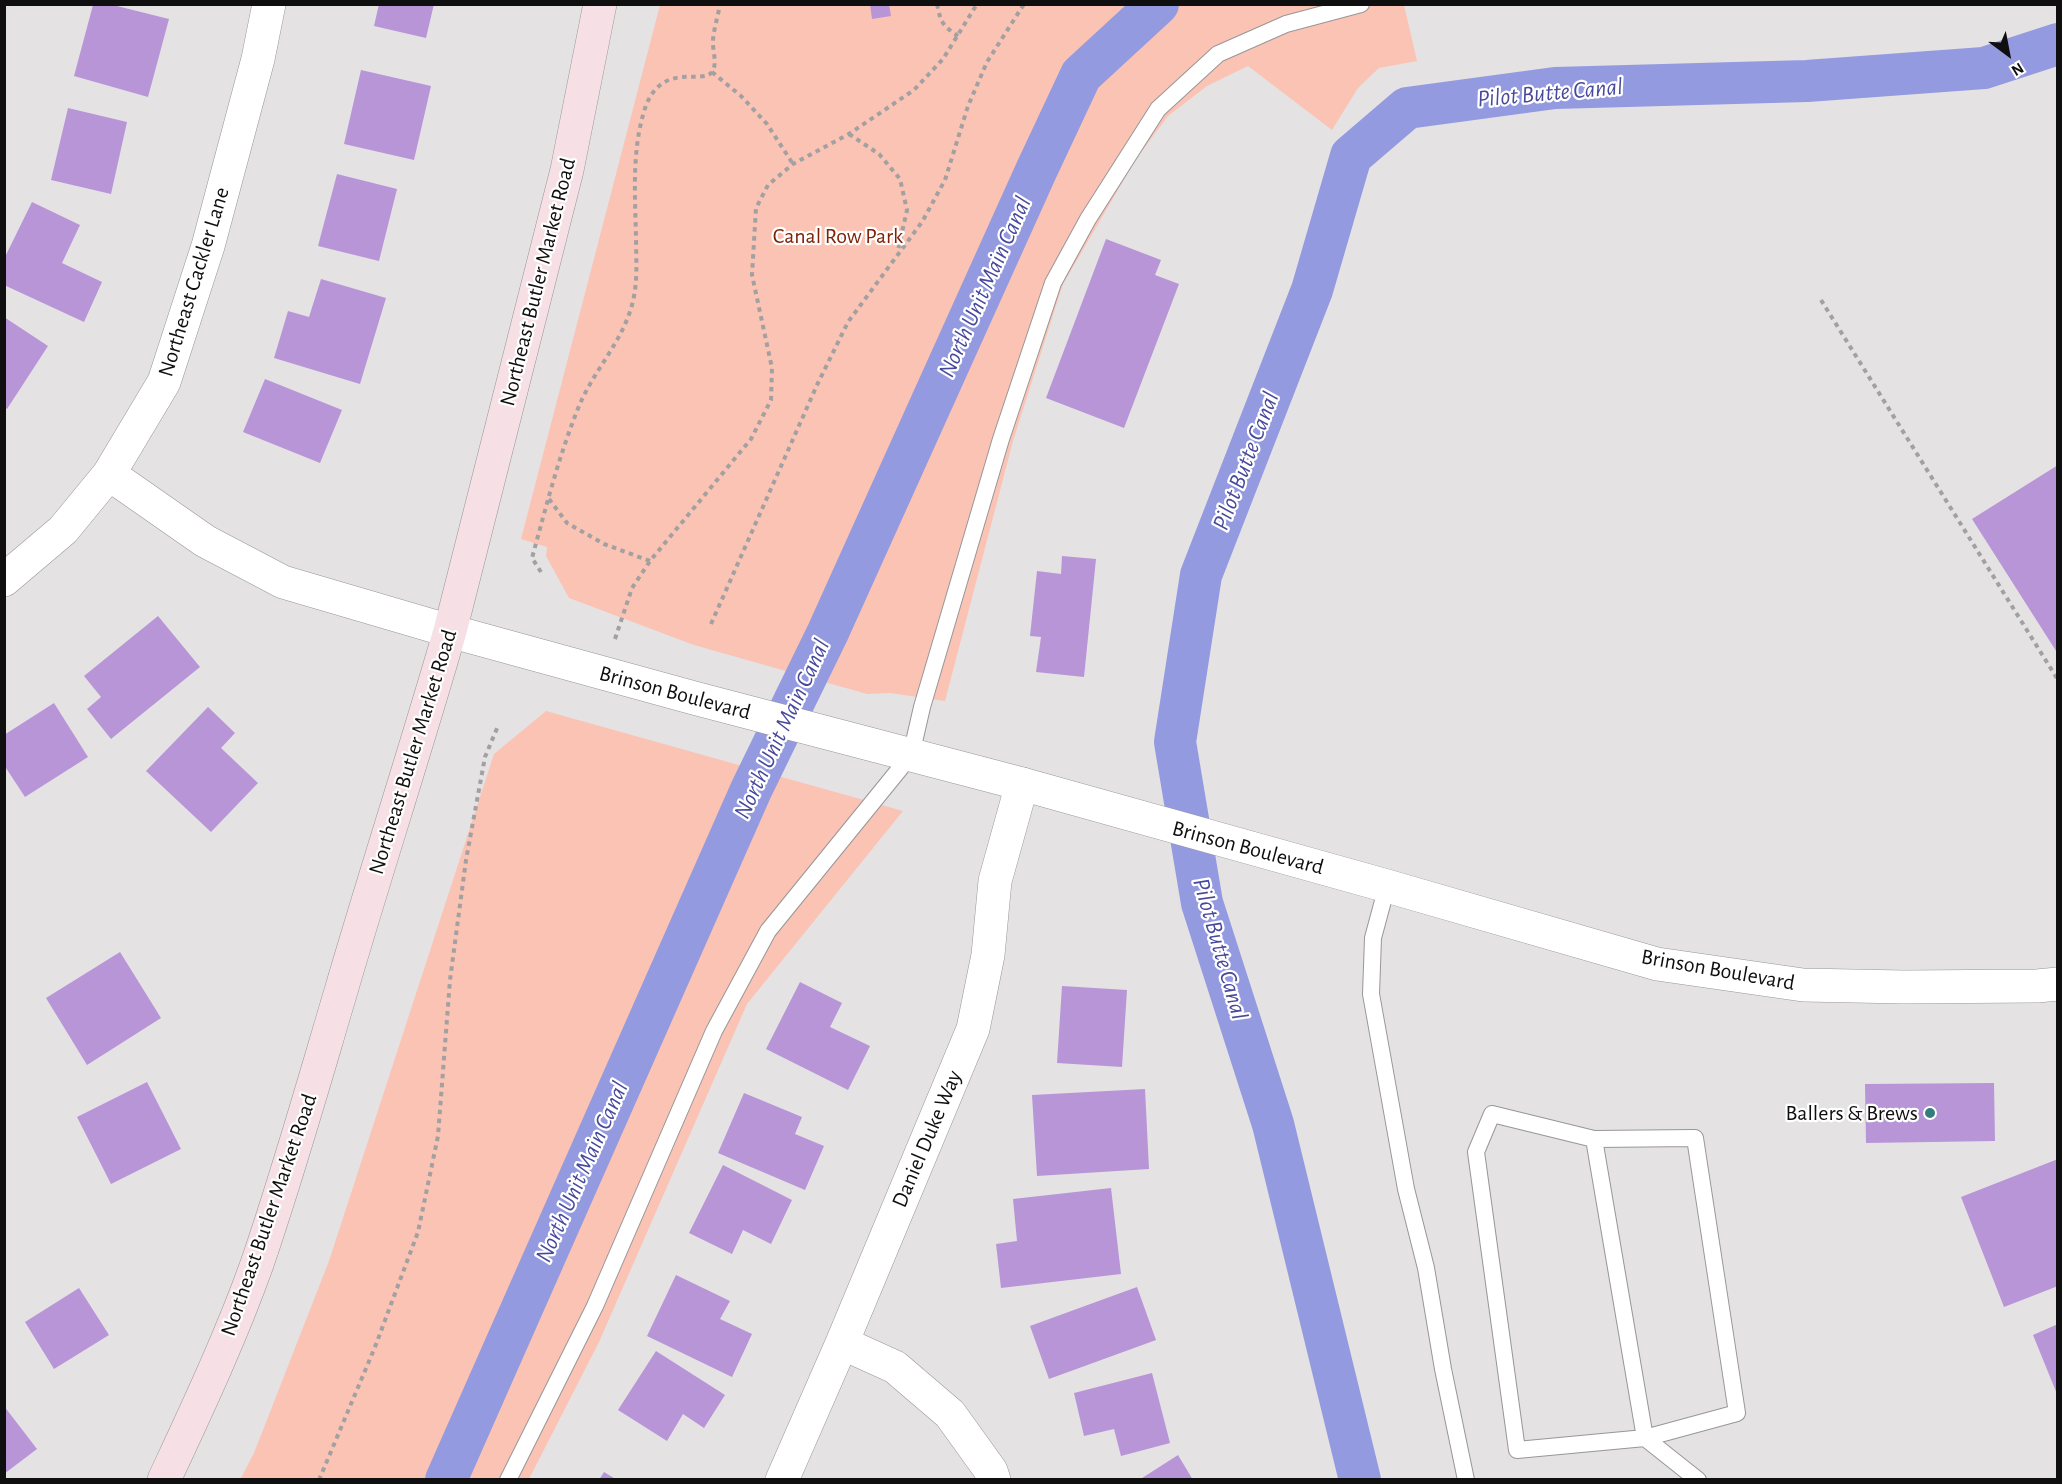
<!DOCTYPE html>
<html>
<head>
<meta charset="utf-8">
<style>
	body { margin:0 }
	#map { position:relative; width:2062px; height:1484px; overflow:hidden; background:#e5e2e4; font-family:"Alegreya Sans",sans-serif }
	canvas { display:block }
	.frame { position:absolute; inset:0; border:6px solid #100f10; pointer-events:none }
	.north { position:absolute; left:1978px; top:24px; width:60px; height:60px; -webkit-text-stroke:4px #fff; paint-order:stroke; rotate:148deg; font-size:16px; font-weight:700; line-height:24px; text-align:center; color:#100f10 }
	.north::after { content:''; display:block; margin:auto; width:21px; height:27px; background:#100f10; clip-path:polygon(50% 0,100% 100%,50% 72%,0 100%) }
</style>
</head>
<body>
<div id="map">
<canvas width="2062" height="1484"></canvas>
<div class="frame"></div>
<div class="north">N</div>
</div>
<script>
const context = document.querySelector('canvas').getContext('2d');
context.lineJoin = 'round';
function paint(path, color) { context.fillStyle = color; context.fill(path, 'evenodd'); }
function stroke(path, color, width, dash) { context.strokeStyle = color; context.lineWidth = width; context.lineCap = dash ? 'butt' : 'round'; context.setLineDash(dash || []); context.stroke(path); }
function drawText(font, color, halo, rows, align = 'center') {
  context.font = font + ' "Alegreya Sans",sans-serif'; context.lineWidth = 4.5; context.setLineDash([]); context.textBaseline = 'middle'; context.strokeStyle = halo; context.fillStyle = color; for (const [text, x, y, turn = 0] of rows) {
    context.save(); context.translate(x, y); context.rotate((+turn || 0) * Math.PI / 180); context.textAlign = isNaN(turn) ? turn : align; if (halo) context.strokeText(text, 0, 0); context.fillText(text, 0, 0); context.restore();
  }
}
const green = new Path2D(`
	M660,5H1404L1417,61L1379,68L1358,88L1332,130L1248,66L1207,86L1168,116L1136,159L1063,284L1013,441L945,701L890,693L867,694L694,645L569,598L546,556L547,547L521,539Z
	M546,711L903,811L747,1004L599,1342L529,1479L240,1480L254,1453L329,1261L494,754Z`);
const canal = new Path2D(`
	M446,1480L751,790L828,632L1036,171L1081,75L1158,4
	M1360,1480L1273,1124L1202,903L1175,742L1201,575L1312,290L1351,156L1407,108L1555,88L1807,81L1984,68L2058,44`);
const building = new Path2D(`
	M379,4H434L426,38L374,26Z
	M870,4H889L891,16L872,19Z
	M93,5H113L169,19L148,97L74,76Z
	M361,70L431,86L414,160L344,144Z
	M68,108L127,122L111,194L51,180Z
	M337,174L397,189L379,261L318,246Z
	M32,202L80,225L62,263L102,282L84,322L4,285V259Z
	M1106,239L1161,260L1155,275L1179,284L1124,428L1046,398Z
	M321,279L386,298L360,384L274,358L288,311L309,317Z
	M4,317L48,346L7,409L4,407Z
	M265,379L342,410L320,463L243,432Z
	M2058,465V654L1972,519Z
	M1062,556L1096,559L1084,677L1036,672L1041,637L1030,636L1037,571L1061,574Z
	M158,616L200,667L111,739L87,709L101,697L84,676Z
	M54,703L88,757L25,797L4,765V735Z
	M208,707L235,733L221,748L258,783L211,832L146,771Z
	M120,952L161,1018L87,1065L46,998Z
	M800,982L842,1003L830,1027L870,1046L848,1090L766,1049Z
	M1062,986L1127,990L1122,1067L1057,1063Z
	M147,1082L181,1149L111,1184L77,1117Z
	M1994,1083L1995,1141L1866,1143L1865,1084Z
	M1145,1089L1149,1169L1037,1176L1032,1095Z
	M744,1093L802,1117L795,1134L824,1146L805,1190L718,1153Z
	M2058,1159V1286L2004,1307L1961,1197Z
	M723,1165L792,1200L771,1244L743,1230L732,1254L689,1233Z
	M1111,1188L1121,1274L1001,1288L996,1244L1017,1241L1013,1199Z
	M676,1275L730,1301L720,1319L752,1334L732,1377L647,1336Z
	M1137,1287L1156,1340L1049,1379L1030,1326Z
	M79,1288L109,1335L54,1369L25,1322Z
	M2058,1324V1394H2057L2033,1335Z
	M656,1351L725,1395L704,1428L683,1414L667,1441L618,1410Z
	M1152,1373L1170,1443L1121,1456L1114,1429L1084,1436L1074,1393Z
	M4,1406L37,1449L4,1474Z
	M1178,1455L1193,1480H1139Z
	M604,1472L617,1480H599Z`);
const path = new Path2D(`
	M937,4C941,23 942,25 958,36
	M712,72L741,96L767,124L793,164
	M849,134L879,154L900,179L907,210L898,250
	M1821,300L2058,680
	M549,499L567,523L604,544L650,561
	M541,572L532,558C546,507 559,455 579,406C594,370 624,340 633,301C638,280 636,259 636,237C635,197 632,154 643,115C658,58 702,86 712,72C718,63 712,50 713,40C714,28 718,16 720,4
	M711,624L817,385L848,322L922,222L945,180L968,106L987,62L1024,4
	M615,639L632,588L650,561L751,439L771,400L772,368L752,275L756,208L768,185L793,164L849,134L914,90L943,59L977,4
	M319,1480L375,1347L418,1232L438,1136L450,980L466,860L485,757L498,726`);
const service = new Path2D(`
	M1387,886L1373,938L1371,994L1406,1189L1426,1268L1443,1369L1466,1480
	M1492,1114L1594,1139L1695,1138L1737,1413L1645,1438L1517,1450L1476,1152Z
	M1594,1139L1645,1438L1698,1480
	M508,1480L595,1306L714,1031L768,931L911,755L922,707L1001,439L1053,283L1088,219L1158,109L1218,54L1286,24L1361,4`);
const minor = new Path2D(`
	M109,474L205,541L283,582L450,631
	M4,580L63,530L109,474L164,382L208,246L258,59L269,4
	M842,1343L895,1367L950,1414L991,1471L994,1480
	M782,1480L842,1343L973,1029L988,955L995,881L1022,784`);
const tertiary = new Path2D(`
	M450,631L694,698L1022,784L1387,886L1657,964L1803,985L1904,987L2037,986L2058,984`);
const secondary = new Path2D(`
	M164,1480C197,1409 231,1337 257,1264C288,1174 314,1082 341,991C376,871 415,752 450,631L567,170L600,4`);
const markers = [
	[1930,1113,6,"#357d7c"]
];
const parkNames = [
	["Canal Row Park",838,236]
];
const streetNames = [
	["Northeast Cackler Lane",194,282,-73],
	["Northeast Butler Market Road",538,282,-76],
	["Brinson Boulevard",675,693,15],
	["Northeast Butler Market Road",413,752,-73],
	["Brinson Boulevard",1248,848,15],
	["Brinson Boulevard",1718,970,10],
	["Daniel Duke Way",927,1139,-67],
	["Northeast Butler Market Road",269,1215,-71]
];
const poiNames = [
	["Ballers & Brews",1918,1113]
];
const waterNames = [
	["Pilot Butte Canal",1550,93,-5],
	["North Unit Main Canal",985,287,-66],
	["Pilot Butte Canal",1246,461,-69],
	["North Unit Main Canal",782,729,-65],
	["Pilot Butte Canal",1220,949,74],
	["North Unit Main Canal",582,1172,-66]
];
paint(green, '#fac3b4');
stroke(canal, '#949adf', 42);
paint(building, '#b895d7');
stroke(service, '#999698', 18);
stroke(minor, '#999698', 34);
stroke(tertiary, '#999698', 34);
stroke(secondary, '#999698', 34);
stroke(path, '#a2a0a1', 4, [4.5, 4.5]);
stroke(service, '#fff', 16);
stroke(minor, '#fff', 33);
stroke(tertiary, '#fff', 33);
stroke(secondary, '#f7e0e5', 33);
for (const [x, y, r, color] of markers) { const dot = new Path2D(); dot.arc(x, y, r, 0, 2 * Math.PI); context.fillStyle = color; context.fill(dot); stroke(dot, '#fff', 2); }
drawText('22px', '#7e2208', '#fff', parkNames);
drawText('22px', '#100f10', '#fff', streetNames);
drawText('22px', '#100f10', '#fff', poiNames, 'right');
drawText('italic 24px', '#49499c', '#fff', waterNames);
</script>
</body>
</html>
